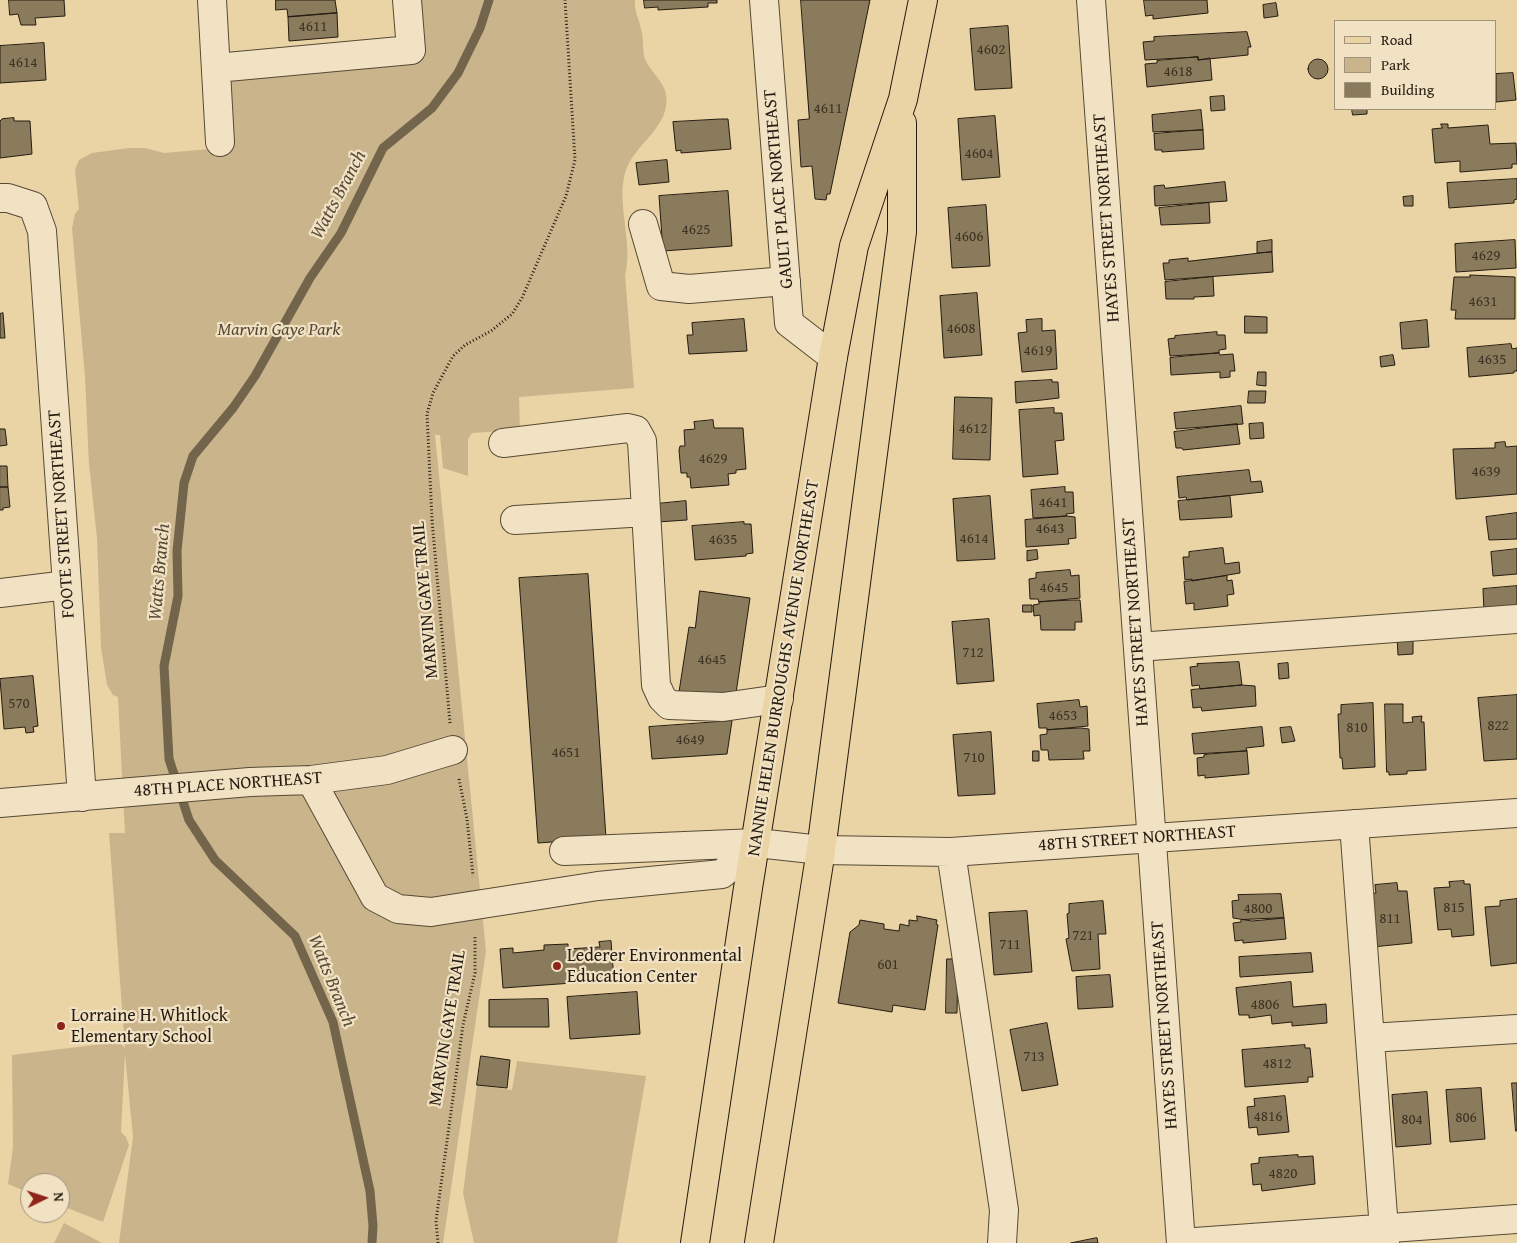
<!DOCTYPE html>
<html>
<head>
<meta charset="utf-8">
<style>
	body { margin:0 }
	#map { position:relative; width:1517px; height:1243px; overflow:hidden; background:#ead3a4; font-family:"Gentium Book Plus",serif }
	canvas { display:block }
	.legend { position:absolute; left:1334px; top:20px; width:162px; height:90px; box-sizing:border-box; background:#f1e2c4; border:1px solid #9f937c; margin:0; padding:6px 9px; list-style:none; font-size:15px; color:#251c11 }
	.legend li { display:flex; align-items:center; gap:10px; height:25px }
	.legend b { width:25px; border:1px solid #9f937c }
	.north { position:absolute; left:20px; top:1173px; width:50px; height:50px; box-sizing:border-box; background:#f1e2c4; border:1px solid #9f937c; border-radius:50%; rotate:86deg; font-size:14px; font-weight:700; line-height:20px; text-align:center; color:#251c11 }
	.north::after { content:''; display:block; margin:auto; width:18px; height:22px; background:#8f2418; clip-path:polygon(50% 0,100% 100%,50% 72%,0 100%) }
</style>
</head>
<body>
<div id="map">
<canvas width="1517" height="1243"></canvas>
<ul class="legend">
<li><b style="height:6px;background:#ead3a4"></b>Road</li>
<li><b style="height:14px;background:#c9b48b"></b>Park</li>
<li><b style="height:14px;background:#8b7b5d"></b>Building</li>
</ul>
<div class="north">N</div>
</div>
<script>
const context = document.querySelector('canvas').getContext('2d');
context.lineJoin = 'round';
function paint(path, color) { context.fillStyle = color; context.fill(path, 'evenodd'); }
function stroke(path, color, width, dash) { context.strokeStyle = color; context.lineWidth = width; context.lineCap = dash ? 'butt' : 'round'; context.setLineDash(dash || []); context.stroke(path); }
function drawText(font, color, halo, rows, align = 'center') {
  context.font = font + ' "Gentium Book Plus",serif'; context.lineWidth = 4.5; context.setLineDash([]); context.textBaseline = 'middle'; context.strokeStyle = halo; context.fillStyle = color; for (const [text, x, y, turn = 0] of rows) {
    context.save(); context.translate(x, y); context.rotate((+turn || 0) * Math.PI / 180); context.textAlign = isNaN(turn) ? turn : align; if (halo) context.strokeText(text, 0, 0); context.fillText(text, 0, 0); context.restore();
  }
}
const green = new Path2D(`
	M418,0H635C634,12 639,18 641,29C644,39 642,50 645,59C650,71 665,83 666,95C671,126 635,144 626,170C615,201 634,244 625,275L634,388L519,397L520,430L472,433L468,439V476L443,468L440,435H435L486,951L443,1243H119L133,1137L125,1054L121,1132L126,1137L129,1145L103,1222L60,1205V1183H30V1193L8,1184L13,1147L12,1055L119,1042L125,1048L109,833H125L118,697L113,695L107,685L101,647L97,538L89,464L85,377L72,228L75,214L79,209L75,170L79,160L92,153L129,148H145L164,153L233,147L229,81L420,62Z
	M517,1061L646,1076L617,1243H474L463,1193L477,1085L512,1090Z
	M64,1223L102,1243H54Z`);
const stream = new Path2D(`
	M372,1243L373,1226L370,1191L333,1022L295,936L215,860L189,820L169,759L164,666L178,596L177,551L184,483L193,456L233,408L255,376L310,278L341,233L383,148L432,108L458,73L480,28L489,0`);
const building = new Path2D(`
	M9,0H64L65,16L35,18L36,25H21L18,14L10,15Z
	M276,0H335L337,13L288,17L287,9L276,10Z
	M644,0H717V3H708V7L658,10V7L645,8Z
	M801,0H870L830,194H827L826,200L815,199L812,166L801,167L798,120L809,119Z
	M1144,0H1207L1208,13L1153,19V15L1146,16Z
	M1276,3L1278,16L1264,18L1263,5Z
	M337,13L338,37L289,41L288,17Z
	M1008,26L1012,88L975,90L970,29Z
	M1247,32L1251,47H1248V55L1198,60V57L1145,60L1143,42L1154,41V37Z
	M44,43L46,80L0,83V46Z
	M1198,57V60L1210,58L1212,80L1147,87L1145,64L1157,63V61Z
	M1308 69a10 10 0 1 1 20 0a10 10 0 1 1-20 0Z
	M1513,73L1516,100L1496,102V74Z
	M1224,96L1225,110L1211,111L1210,97Z
	M1352,109H1367V114L1353,115Z
	M1201,110L1203,130L1153,132L1152,115Z
	M995,116L1000,177L962,180L958,119Z
	M14,118V121H30L32,154L0,158V121L2,119Z
	M721,119H728L731,149L681,153V150L676,151L673,122Z
	M1441,124H1448V128L1488,125L1490,144L1516,143L1517,164H1512V168L1460,172V161L1435,163L1432,129L1442,128Z
	M1203,130L1204,149L1162,152V150H1155L1154,134Z
	M667,160L669,182L639,185L636,163Z
	M1517,179V199L1514,200V203L1449,208L1447,183Z
	M1225,182L1227,201L1155,206L1154,186L1164,185L1165,188Z
	M728,191L732,246L663,251L659,196Z
	M1413,196V206H1404L1403,197Z
	M1209,203L1210,223L1161,225L1159,208Z
	M986,205L990,266L952,268L948,208Z
	M1272,240V252L1257,253V242Z
	M1515,240L1516,268L1456,272L1455,244Z
	M1272,252L1273,272L1165,280L1163,263H1169V260L1188,258V261Z
	M1470,275L1515,277V319H1455L1456,310H1451L1454,277H1470Z
	M1213,277L1214,296L1194,297V299H1166L1165,282Z
	M977,293L982,355L944,358L940,296Z
	M3,313L5,338H0V314Z
	M1245,316L1267,317V333H1245Z
	M744,319L747,351L689,354L687,335H693L692,323Z
	M1042,319V331L1055,330L1057,369L1022,372L1018,333L1027,332L1026,320Z
	M1427,320L1429,347L1402,349L1400,323Z
	M1217,332V335H1225L1226,349L1219,350V353L1170,356L1168,339L1175,338V336Z
	M1511,344L1512,349L1517,348V371H1514V373L1469,377L1467,348Z
	M1219,353L1220,355L1233,354L1235,371H1230V377L1220,378V372L1171,375L1170,358Z
	M1393,355L1395,365L1381,367L1380,357Z
	M1258,372H1266V386L1257,385Z
	M1052,380V382H1058L1059,398L1016,403L1015,382Z
	M1249,391H1266L1265,403H1248Z
	M955,397L992,398L990,460L953,459Z
	M1241,406L1243,424L1176,429L1174,413Z
	M1054,408V413H1062L1064,440L1055,441L1058,474L1023,477L1019,410Z
	M713,420L714,428H743L746,469L736,470V473L728,474L729,485L691,488L690,477H687V473H681L679,450L680,446H685L684,430L695,429L694,422Z
	M1263,423L1264,438L1250,439L1249,424Z
	M1237,424L1240,444L1183,450L1182,448H1176L1174,432Z
	M0,429H5L7,445L0,446Z
	M1505,442L1506,447L1517,446V494L1456,499L1453,449L1495,448V443Z
	M0,466H7L8,487H0Z
	M1249,470L1251,482L1261,481L1263,492L1187,500L1186,497L1179,498L1177,477Z
	M0,487H8L10,507L3,508V510H0Z
	M1065,487V492H1073L1074,513L1066,514L1067,516L1033,518L1031,490Z
	M990,496L995,559L957,561L953,499Z
	M1230,496L1232,517L1180,520L1178,501Z
	M686,501L687,520L657,522L656,504Z
	M1517,513V539L1489,540L1486,517Z
	M1067,516L1075,517L1076,538L1068,539L1069,544L1026,547L1025,520Z
	M744,522V524H751L753,553L746,554V556L695,560L692,526Z
	M1223,548L1225,564L1239,562L1240,573L1192,581V579L1185,580L1183,557H1189V552Z
	M1517,549V574L1493,576L1491,552Z
	M1037,550L1038,559L1027,561V551Z
	M1070,570L1071,576L1079,575L1080,598L1039,602L1038,599H1030L1029,579L1036,578V573Z
	M588,574L606,838L538,843L519,578Z
	M1227,576V581L1232,580L1234,594L1227,595L1228,606L1194,610V603L1186,604L1184,582Z
	M1517,586V608L1484,611L1483,589Z
	M700,591L750,598L735,700L679,692L689,627L695,628Z
	M1073,600H1080L1082,622H1075V630H1041L1040,615L1034,616L1033,605L1039,604V602Z
	M1023,605H1032V612H1023Z
	M989,619L994,681L957,684L952,622Z
	M1413,636V654L1398,655L1397,637Z
	M1239,662L1242,685L1200,689L1199,685L1192,686L1190,667L1198,666L1197,664Z
	M1288,663L1289,678L1279,679L1278,664Z
	M33,676L38,726L33,727L34,732L26,733L25,727L4,729L0,679Z
	M1242,685L1255,686L1256,706L1202,711L1201,707L1193,708L1191,690Z
	M1517,695V759L1484,761L1478,698Z
	M1079,700L1080,707L1087,706L1088,726L1047,730V728H1039L1037,704Z
	M1373,703L1375,767L1343,769L1342,758H1340L1338,714H1341V705Z
	M1385,704H1403V723L1413,722L1412,717L1422,716L1421,722H1424L1426,770L1407,771V774L1389,775V772H1387Z
	M732,721L727,754L652,759L649,727Z
	M1262,727L1264,746L1246,748L1247,751L1194,754L1192,734Z
	M1291,727L1295,741L1282,743L1280,728Z
	M1081,728L1089,729L1090,751H1083L1084,759L1049,760L1048,750H1041L1040,735L1047,734V730Z
	M991,732L995,794L958,796L953,735Z
	M1033,751H1039V761H1033Z
	M1247,751L1249,774L1205,778V775L1198,776L1197,758L1204,757V755Z
	M1464,881V884H1470L1474,935L1452,937L1451,929L1438,930L1434,888L1450,887L1449,882Z
	M1397,883L1398,891H1407L1412,943L1372,947L1368,894L1376,893L1375,885Z
	M1281,894L1284,918L1252,921L1233,918L1232,901L1239,900L1238,895Z
	M1517,899V963L1491,966L1485,907L1500,906V901Z
	M1103,901L1106,934H1098L1100,969L1072,971L1066,939L1069,938L1067,914L1069,913V904Z
	M1027,911L1032,972L994,975L989,913Z
	M917,916L937,920L936,924L938,925L925,1010L893,1005L892,1012L838,1003L850,932L859,925L860,920L884,924V929L899,931L900,924L909,926V920L917,921Z
	M1284,918L1286,939L1243,943V940L1235,941L1233,923L1241,922V920Z
	M611,941L614,980L503,988L500,949L513,948V953L544,950V945L568,944V949L600,947L599,942Z
	M1311,953L1313,972L1240,977L1239,957Z
	M947,959H958L957,1013H946Z
	M1110,975L1113,1007L1078,1009L1076,977Z
	M1291,982L1293,1007L1326,1004L1327,1023L1292,1026V1022L1272,1024L1271,1015L1249,1018V1015H1239L1236,988Z
	M637,992L640,1034L570,1039L567,997Z
	M548,999L549,1027H489V1000Z
	M1047,1023L1058,1085L1022,1091L1010,1030Z
	M1305,1045V1048H1310L1313,1077H1308V1082L1245,1087L1242,1050Z
	M481,1056L510,1060L507,1088L477,1085Z
	M1512,1083H1517V1131H1516Z
	M1481,1088L1485,1139L1450,1142L1446,1090Z
	M1427,1092L1431,1144L1396,1147L1392,1095Z
	M1285,1096L1289,1132L1258,1135L1257,1127L1249,1128L1247,1107L1255,1106L1254,1099Z
	M1298,1155V1157L1313,1156L1315,1184L1262,1191L1261,1184L1253,1185L1251,1164L1259,1163V1158Z
	M1097,1238L1098,1243H1071Z`);
const path = new Path2D(`
	M450,723L432,520L427,414L433,393L453,356L465,345L491,331L512,314L522,298L566,196L575,160L565,0
	M459,779L467,819L473,876
	M438,1243L436,1221L463,1025L475,973V935`);
const minor = new Path2D(`
	M212,0L220,142
	M764,0L789,323L833,357
	M1091,0L1181,1243
	M216,68L411,50L407,0
	M0,198H8L33,206L42,231L82,797
	M643,224L661,286L689,289L786,281
	M503,443L628,428L636,430L642,441L656,685L662,698L669,705L723,707L779,699
	M515,520L646,512
	M0,593L67,585
	M1138,647L1517,619
	M311,780L375,897L398,909L431,912L598,886L722,874L757,843
	M0,803L250,782L311,780L387,770L453,750
	M1354,824L1385,1243
	M564,851L757,843L821,850L951,852L1517,813
	M951,852L1004,1210L1002,1243
	M1370,1038L1517,1029
	M1181,1243L1517,1219`);
const major = new Path2D(`
	M695,1243L748,888L833,357L854,246L903,99L923,0
	M759,1243L821,850L902,232V123`);
const markers = [
	[557,966,5,"#8f2418"],
	[61,1026,5,"#8f2418"]
];
const numberNames = [
	["4611",313,27],
	["4602",991,50],
	["4614",23,63],
	["4618",1178,72],
	["4611",828,109],
	["4604",979,154],
	["4625",696,230],
	["4606",969,237],
	["4629",1486,256],
	["4631",1483,302],
	["4608",961,329],
	["4619",1038,351],
	["4635",1492,360],
	["4612",973,429],
	["4629",713,459],
	["4639",1486,472],
	["4641",1053,503],
	["4643",1050,529],
	["4614",974,539],
	["4635",723,540],
	["4645",1054,588],
	["712",973,653],
	["4645",712,660],
	["570",19,704],
	["4653",1063,716],
	["822",1498,726],
	["810",1357,728],
	["4649",690,740],
	["4651",566,753],
	["710",974,758],
	["815",1454,908],
	["4800",1258,909],
	["811",1390,919],
	["721",1083,936],
	["711",1010,945],
	["601",888,965],
	["4806",1265,1005],
	["713",1034,1057],
	["4812",1277,1064],
	["4816",1268,1117],
	["806",1466,1118],
	["804",1412,1120],
	["4820",1283,1174]
];
const streetNames = [
	["GAULT PLACE NORTHEAST",779,189,-95],
	["HAYES STREET NORTHEAST",1107,218,-94],
	["FOOTE STREET NORTHEAST",62,514,-94],
	["MARVIN GAYE TRAIL",426,600,-95],
	["HAYES STREET NORTHEAST",1136,622,-94],
	["NANNIE HELEN BURROUGHS AVENUE NORTHEAST",784,668,-81],
	["48TH PLACE NORTHEAST",228,785,-4],
	["48TH STREET NORTHEAST",1137,839,-4],
	["HAYES STREET NORTHEAST",1165,1025,-94],
	["MARVIN GAYE TRAIL",448,1028,-81]
];
const parkNames = [
	["Marvin Gaye Park",279,330]
];
const poiNames = [
	["Lederer Environmental",567,956],
	["Education Center",567,977],
	["Lorraine H. Whitlock",71,1016],
	["Elementary School",71,1037]
];
const waterNames = [
	["Watts Branch",339,195,-62],
	["Watts Branch",160,572,-85],
	["Watts Branch",331,981,68]
];
paint(green, '#c9b48b');
stroke(stream, '#73654b', 9);
paint(building, '#8b7b5d');
stroke(building, '#251c11', 1);
stroke(minor, '#564a36', 30);
stroke(major, '#251c11', 30);
stroke(path, '#251c11', 3, [1, 2.5]);
stroke(minor, '#f1e2c4', 28);
stroke(major, '#ead3a4', 28);
for (const [x, y, r, color] of markers) { const dot = new Path2D(); dot.arc(x, y, r, 0, 2 * Math.PI); context.fillStyle = color; context.fill(dot); stroke(dot, '#f1e2c4', 2); }
drawText('15px', '#3e3424', null, numberNames);
drawText('18px', '#251c11', '#f1e2c4', streetNames);
drawText('italic 18px', '#564a36', '#f1e2c4', parkNames);
drawText('18px', '#251c11', '#f1e2c4', poiNames, 'left');
drawText('italic 19px', '#594c38', '#f1e2c4', waterNames);
</script>
</body>
</html>
